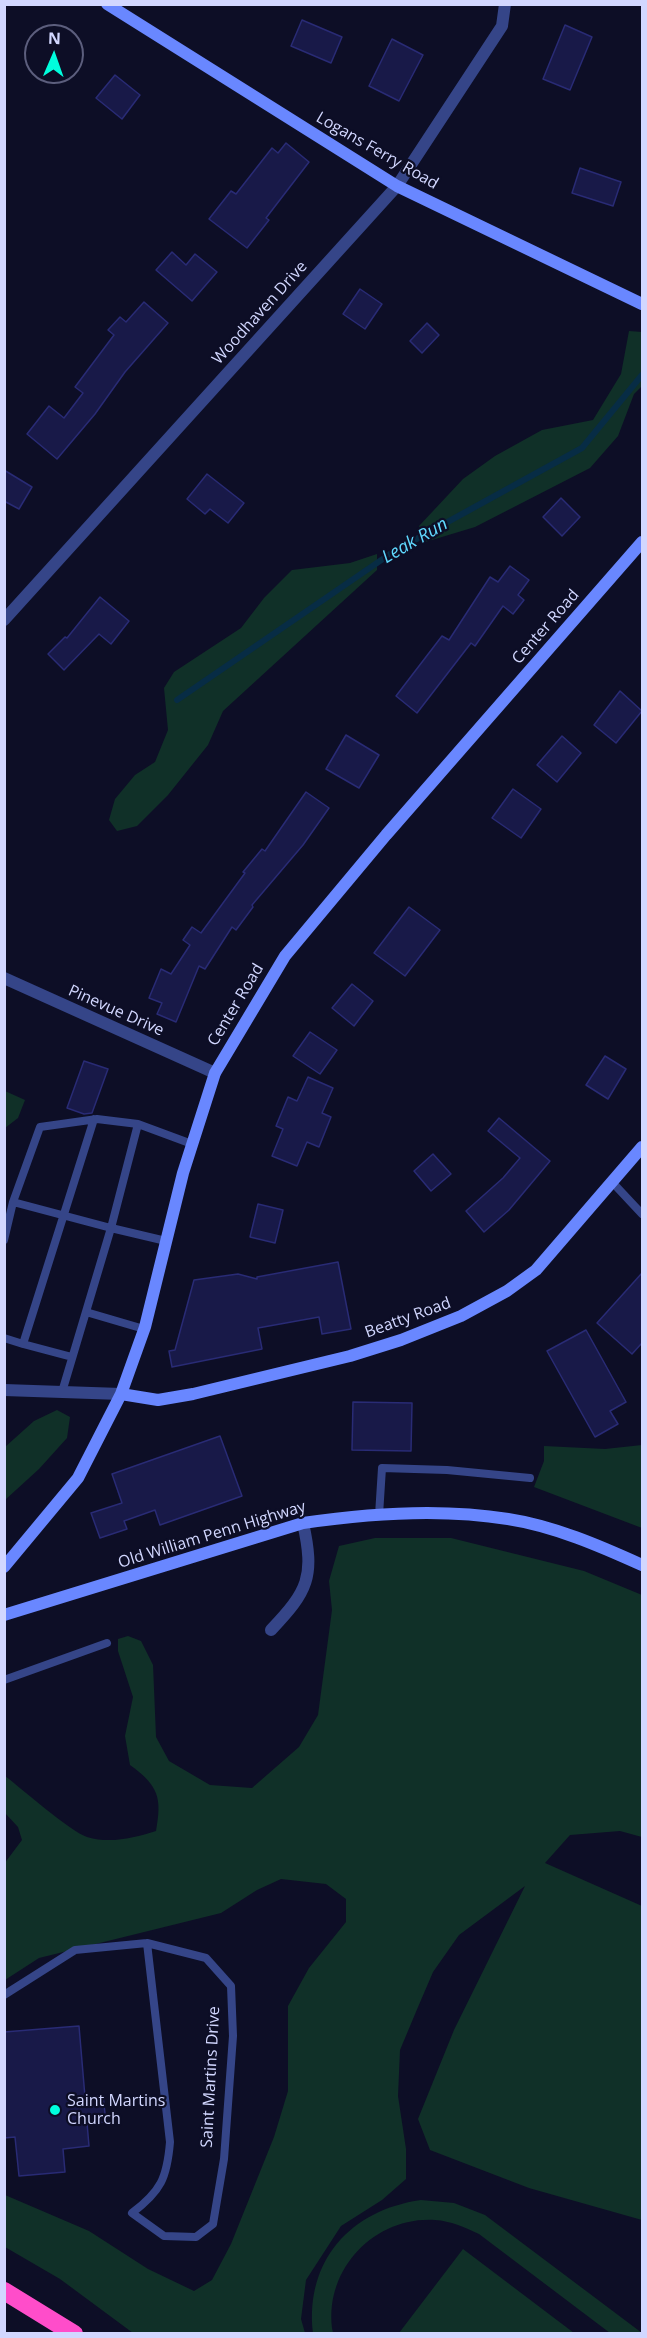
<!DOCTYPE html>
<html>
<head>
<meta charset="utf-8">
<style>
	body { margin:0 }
	#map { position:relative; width:647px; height:2338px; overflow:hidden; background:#0d0e26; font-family:"Open Sans",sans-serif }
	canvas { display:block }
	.frame { position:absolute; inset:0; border:6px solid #d2d7ff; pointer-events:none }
	.north { position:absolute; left:24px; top:24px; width:60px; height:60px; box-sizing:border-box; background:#0d0e26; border:2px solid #5c5e7d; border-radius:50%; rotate:2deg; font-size:16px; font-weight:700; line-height:24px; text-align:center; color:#d2d7ff }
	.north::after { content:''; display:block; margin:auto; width:21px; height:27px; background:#00fddd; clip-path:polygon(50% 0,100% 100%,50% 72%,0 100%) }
</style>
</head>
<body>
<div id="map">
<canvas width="647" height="2338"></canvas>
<div class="frame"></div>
<div class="north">N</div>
</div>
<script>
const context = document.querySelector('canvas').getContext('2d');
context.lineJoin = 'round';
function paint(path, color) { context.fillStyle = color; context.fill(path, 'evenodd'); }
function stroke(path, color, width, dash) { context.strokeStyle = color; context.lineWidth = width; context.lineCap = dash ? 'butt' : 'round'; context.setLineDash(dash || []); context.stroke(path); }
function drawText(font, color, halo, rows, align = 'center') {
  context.font = font + ' "Open Sans",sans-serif'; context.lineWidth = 4.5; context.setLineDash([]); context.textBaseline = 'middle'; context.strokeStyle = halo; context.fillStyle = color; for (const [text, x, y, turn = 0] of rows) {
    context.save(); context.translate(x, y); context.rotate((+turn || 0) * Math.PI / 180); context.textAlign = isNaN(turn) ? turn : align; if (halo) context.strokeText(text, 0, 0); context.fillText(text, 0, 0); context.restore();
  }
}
const green = new Path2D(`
	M629,331L642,332V386L634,394L618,436L590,468L475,527L422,543L419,526L463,479L495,456L542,430L593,420L621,374Z
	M377,554V570L223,711L208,745L168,795L137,826L117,831L109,820L115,799L135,775L155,762L168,730L164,688L174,672L241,628L264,598L292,570L350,563Z
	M5,1091L25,1100L18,1118L5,1128Z
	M57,1410L70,1417L67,1438L39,1469L5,1500V1447L34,1421Z
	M642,1445V1528L534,1487L544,1461V1446L605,1449Z
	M375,1538H451L584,1571L642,1595V1837L620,1831L570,1835L545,1863L642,1906V2220L529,2188L430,2150L418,2119L454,2030L525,1886L459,1935L433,1972L418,2007L400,2050L398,2096L406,2149V2179L382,2200L341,2226L306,2280L301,2319L305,2333H133L60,2279L5,2247V2195L89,2231L148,2269L194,2291L212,2280L231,2244L274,2137L288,2091V2006L309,1968L346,1922V1899L326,1884L281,1879L257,1890L221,1913L39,1958L5,1980L4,1864L22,1840L18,1827L5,1813V1776C21,1788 71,1832 87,1837C110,1844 134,1838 156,1831C162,1798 159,1786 130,1765L125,1736L133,1697L118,1651V1639L128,1636L141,1641L153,1665L156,1737L169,1761L210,1785L252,1788L299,1747L318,1715L332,1610L329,1581L339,1546Z
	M421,2200L454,2203L485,2215L642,2333H610L479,2234C464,2227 451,2221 435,2220C373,2216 322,2272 333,2333H313C305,2261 350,2210 421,2200Z
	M463,2249L574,2333H399Z`);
const stream = new Path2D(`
	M177,700L393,552L582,448L642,375`);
const building = new Path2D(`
	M302,20L342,37L331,63L291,46Z
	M565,25L592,37L570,90L543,79Z
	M392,39L423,55L399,101L369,86Z
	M115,75L140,95L122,119L96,98Z
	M286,143L309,162L266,218L269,220L247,248L209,219L231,191L236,194L272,148L278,153Z
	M580,168L621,182L613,206L572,193Z
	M172,252L186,265L195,254L217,272L192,301L156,270Z
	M360,289L382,304L365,329L343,314Z
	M144,302L168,323L125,372L95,414L57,459L27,434L49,406L64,418L83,393L75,387L114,335L108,330L120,317L126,322Z
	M427,323L439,335L422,353L410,341Z
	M4,470L32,487L19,509L4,501Z
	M207,474L244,503L228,523L210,509L205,514L187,499Z
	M561,498L580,517L562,536L543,517Z
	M510,566L529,580L518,595L524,600L513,614L503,606L475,646L471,643L417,713L396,696L442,636L449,640L490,577L498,582Z
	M100,597L129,621L111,644L99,634L64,670L48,654L65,637L67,638Z
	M620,691L642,711L616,743L594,725Z
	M346,735L379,755L359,788L326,769Z
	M562,736L581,753L557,782L537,765Z
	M513,789L541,809L521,838L492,818Z
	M306,792L329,808L303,845L252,905L253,907L236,930L232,927L205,969L199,966L176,1022L157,1014L162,1003L149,998L161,969L171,974L190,945L183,940L192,927L201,933L245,873L243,872L262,849L265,851Z
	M409,907L440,930L405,976L374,953Z
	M352,984L373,1001L354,1026L332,1008Z
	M310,1032L337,1050L320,1074L293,1056Z
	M605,1056L626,1069L608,1099L586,1085Z
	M84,1061L108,1069L92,1113L84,1114L67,1108Z
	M308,1077L333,1088L322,1113L331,1117L319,1147L307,1142L297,1166L272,1156L283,1129L276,1126L288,1097L297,1101Z
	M499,1118L550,1161L509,1210L484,1232L466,1211L503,1178L520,1158L488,1131Z
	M433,1154L451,1174L431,1191L414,1171Z
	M258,1204L283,1210L275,1243L250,1237Z
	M338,1262L351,1329L322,1334L319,1317L258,1328L262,1349L172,1367L169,1351L175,1350L194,1280L238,1274L257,1279V1277Z
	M642,1273V1343L632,1354L597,1323Z
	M586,1330L626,1402L610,1411L618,1424L595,1437L547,1351Z
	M353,1402L412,1403L411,1451L352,1450Z
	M220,1436L242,1496L160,1525L155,1510L124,1521L127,1529L100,1538L91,1513L122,1503L112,1474Z
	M79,2026L85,2097L103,2096L106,2122L87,2123L89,2146L63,2149L65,2172L19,2176L15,2137L4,2138V2032Z`);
const lane = new Path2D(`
	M613,1183L642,1214
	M13,1202L111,1228L138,1124L192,1144
	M4,1240L13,1202L40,1127L97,1119L138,1124
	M86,1312L144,1329
	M4,1338L23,1344L94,1119
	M23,1344L72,1357
	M62,1392L111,1228L166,1241
	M379,1515L382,1468L447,1470L530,1478
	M4,1680L107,1643
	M4,1995L75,1950L147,1943L206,1958L231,1986L233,2036L224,2159L213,2224L196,2237L164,2236L132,2213C161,2191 167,2178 170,2142L147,1943`);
const street = new Path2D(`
	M4,620L397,186L502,26L505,4
	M4,978L215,1073
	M4,1390L121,1394
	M271,1630C308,1591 315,1577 303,1523`);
const secondary = new Path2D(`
	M107,4L397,186L642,304
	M121,1394L158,1400L193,1394L350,1356L401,1340L461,1316L507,1291L536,1270L642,1147
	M4,1567L78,1478L121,1394L145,1327L183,1173L215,1073L285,956L386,835L642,542
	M4,1615L303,1523C370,1513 441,1508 508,1519C554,1526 600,1546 642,1565`);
const highway = new Path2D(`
	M4,2291L74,2334`);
const markers = [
	[55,2110,6,"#00fddd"]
];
const streetNames = [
	["Logans Ferry Road",377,151,30],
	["Woodhaven Drive",260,313,-48],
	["Center Road",546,627,-49],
	["Center Road",236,1005,-59],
	["Pinevue Drive",116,1011,24],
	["Beatty Road",408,1318,-20],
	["Old William Penn Highway",212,1535,-17],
	["Saint Martins Drive",211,2077,-87]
];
const poiNames = [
	["Saint Martins",67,2101],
	["Church",67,2119]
];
const waterNames = [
	["Leak Run",415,541,-30]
];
paint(green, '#103028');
stroke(stream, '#072c45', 6);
paint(building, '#181948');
stroke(building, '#292b75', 1.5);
stroke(lane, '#354588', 8);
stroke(street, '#354588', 12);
stroke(secondary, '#6987ff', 12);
stroke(highway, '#ff4dca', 18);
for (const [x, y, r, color] of markers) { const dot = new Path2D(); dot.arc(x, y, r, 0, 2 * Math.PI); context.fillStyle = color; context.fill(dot); stroke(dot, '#0d0e26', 2); }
drawText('16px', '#d2d7ff', '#0d0e26', streetNames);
drawText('16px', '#d2d7ff', '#0d0e26', poiNames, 'left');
drawText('italic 18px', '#60d9ff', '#0d0e26', waterNames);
</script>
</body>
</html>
